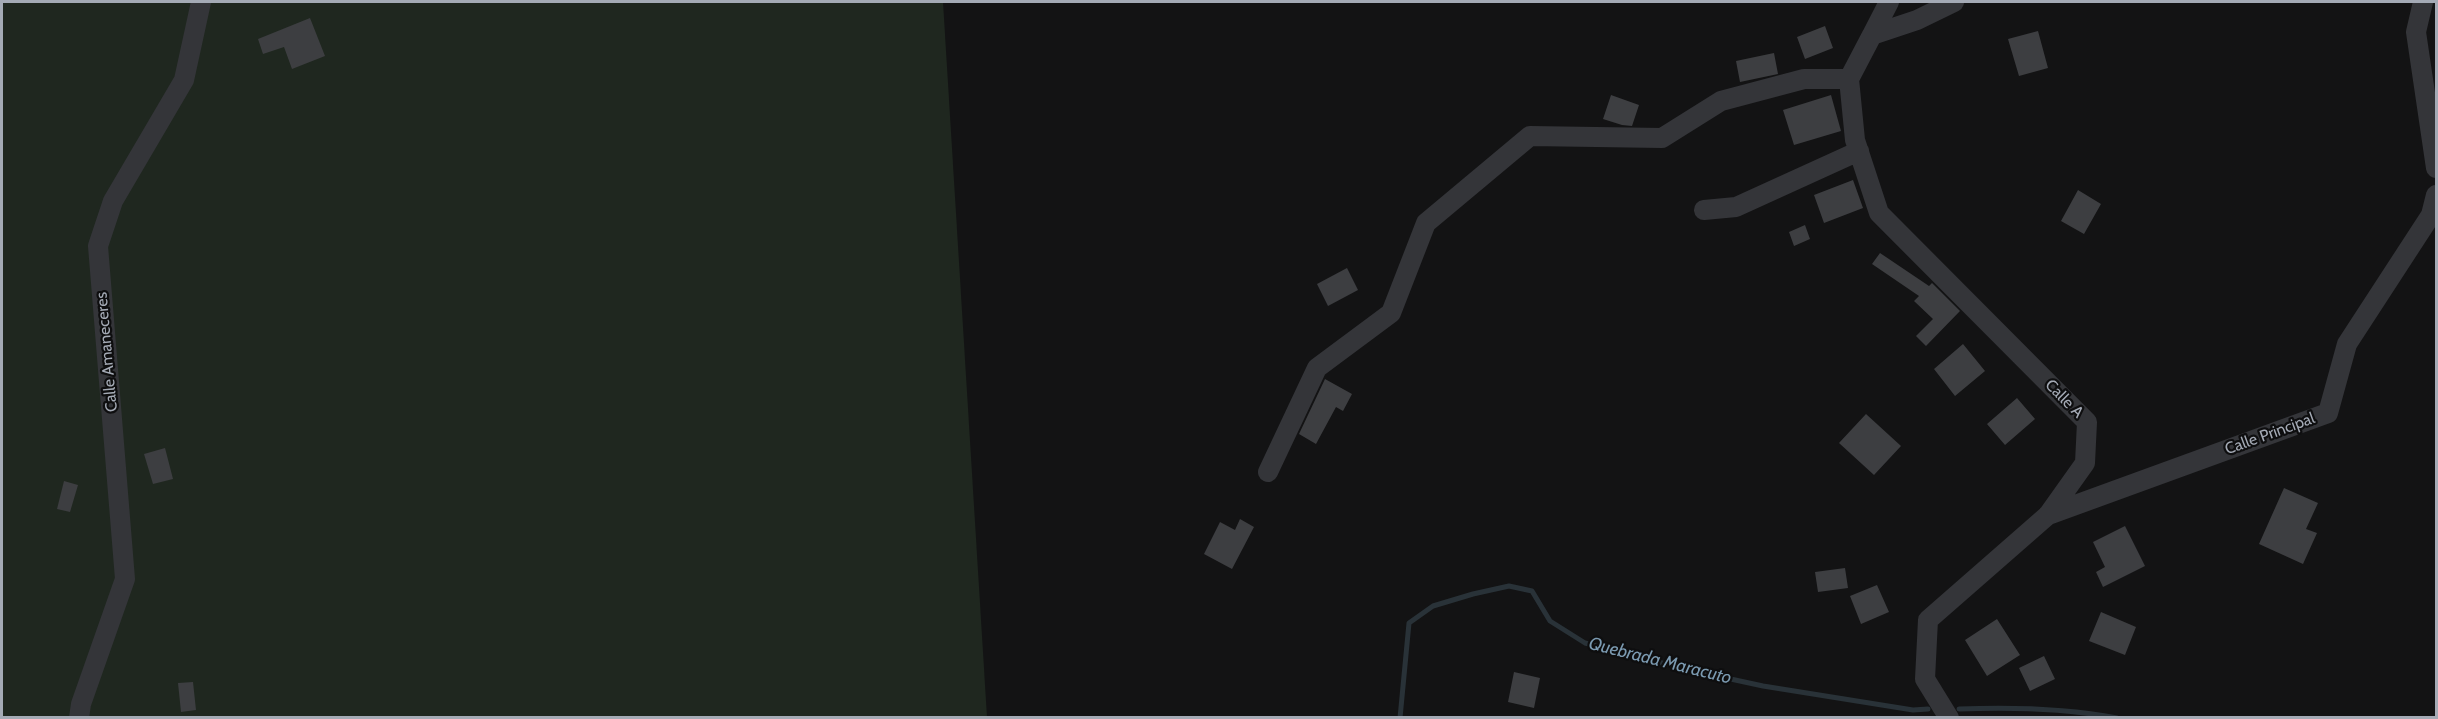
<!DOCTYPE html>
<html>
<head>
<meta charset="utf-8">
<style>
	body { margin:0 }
	#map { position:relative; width:2438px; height:719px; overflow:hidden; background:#131314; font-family:Cabin,sans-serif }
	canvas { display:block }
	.frame { position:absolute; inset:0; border:3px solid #a4aab5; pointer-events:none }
</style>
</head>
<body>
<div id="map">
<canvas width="2438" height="719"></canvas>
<div class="frame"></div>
</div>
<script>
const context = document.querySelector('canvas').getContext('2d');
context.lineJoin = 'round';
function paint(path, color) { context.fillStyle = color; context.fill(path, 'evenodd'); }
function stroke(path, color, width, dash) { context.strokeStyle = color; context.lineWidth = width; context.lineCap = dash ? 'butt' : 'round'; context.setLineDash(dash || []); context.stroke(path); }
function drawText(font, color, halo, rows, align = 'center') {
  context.font = font + ' Cabin,sans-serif'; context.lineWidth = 4.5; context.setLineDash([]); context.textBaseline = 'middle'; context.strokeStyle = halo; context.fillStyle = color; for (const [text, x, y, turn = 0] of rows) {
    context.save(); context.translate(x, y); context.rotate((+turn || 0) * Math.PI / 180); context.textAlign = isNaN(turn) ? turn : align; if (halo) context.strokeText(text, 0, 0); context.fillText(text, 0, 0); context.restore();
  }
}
const green = new Path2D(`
	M2,2H943L987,717H2Z`);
const stream = new Path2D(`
	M1959,709C2012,707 2065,708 2117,718
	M1400,718L1409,623L1433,606L1473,594L1509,586L1532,591L1550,621L1585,643L1689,670L1763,686L1913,710L1928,709`);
const building = new Path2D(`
	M310,18L325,56L292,69L284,47L263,54L258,39Z
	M1825,26L1833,48L1805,59L1797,37Z
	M2038,31L2048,68L2019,76L2008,39Z
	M1774,53L1778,74L1740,82L1736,61Z
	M1611,95L1639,105L1632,126L1622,125L1603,119Z
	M1831,95L1841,131L1794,145L1783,110Z
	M1853,180L1863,208L1824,223L1814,195Z
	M2078,190L2101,204L2084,234L2061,221Z
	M1805,225L1810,239L1794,246L1789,232Z
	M1880,253L1929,286L1932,283L1960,311L1926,346L1916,336L1933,319L1914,301L1919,296L1872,264Z
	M1347,268L1358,290L1328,306L1317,284Z
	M1963,344L1985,371L1955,396L1934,369Z
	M1325,379L1352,394L1343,411L1336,407L1316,444L1299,434Z
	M2017,398L2035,419L2005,445L1987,424Z
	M1866,414L1901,446L1874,475L1839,443Z
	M165,448L173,479L153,484L144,454Z
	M64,481L78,485L70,512L57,509Z
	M2284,488L2318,503L2306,529L2317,533L2303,564L2259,544Z
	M1240,519L1254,527L1232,569L1204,554L1220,522L1235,530Z
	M2125,526L2145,566L2103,587L2096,572L2105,567L2093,542Z
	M1845,568L1848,588L1818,592L1815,572Z
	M1877,585L1889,612L1861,624L1850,596Z
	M2101,612L2136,627L2125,655L2089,641Z
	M1997,619L2020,655L1987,676L1965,640Z
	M2044,656L2055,679L2030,691L2019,668Z
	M1514,672L1540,678L1534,708L1508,702Z
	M193,682L196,710L181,712L178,683Z`);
const minor = new Path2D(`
	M2423,2L2416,32L2436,168
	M1872,35L1889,2
	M1849,79L1855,140L1879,213L2087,422L2085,463L2048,515L1928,620L1925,679L1949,718
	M1849,79L1872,35L1917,20L1954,2
	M1704,210L1736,207L1859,151
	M1268,472L1317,368L1391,313L1426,223L1530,136L1662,138L1721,101L1804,79H1849
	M2048,515L2328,413L2347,344L2431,215L2436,195
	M79,718L81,704L125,579L98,246L113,201L184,80L201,2`);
const streetNames = [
	["Calle Amaneceres",107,352,-95],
	["Calle A",2064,399,45],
	["Calle Principal",2270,434,-20]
];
const waterNames = [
	["Quebrada Maracuto",1660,661,14]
];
paint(green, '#1f271f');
stroke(stream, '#293238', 5);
paint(building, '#3d3e41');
stroke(minor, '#343539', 20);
drawText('16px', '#a4aab5', '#0e0e0f', streetNames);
drawText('italic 18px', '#7b9ab1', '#0e0e0f', waterNames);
</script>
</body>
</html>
